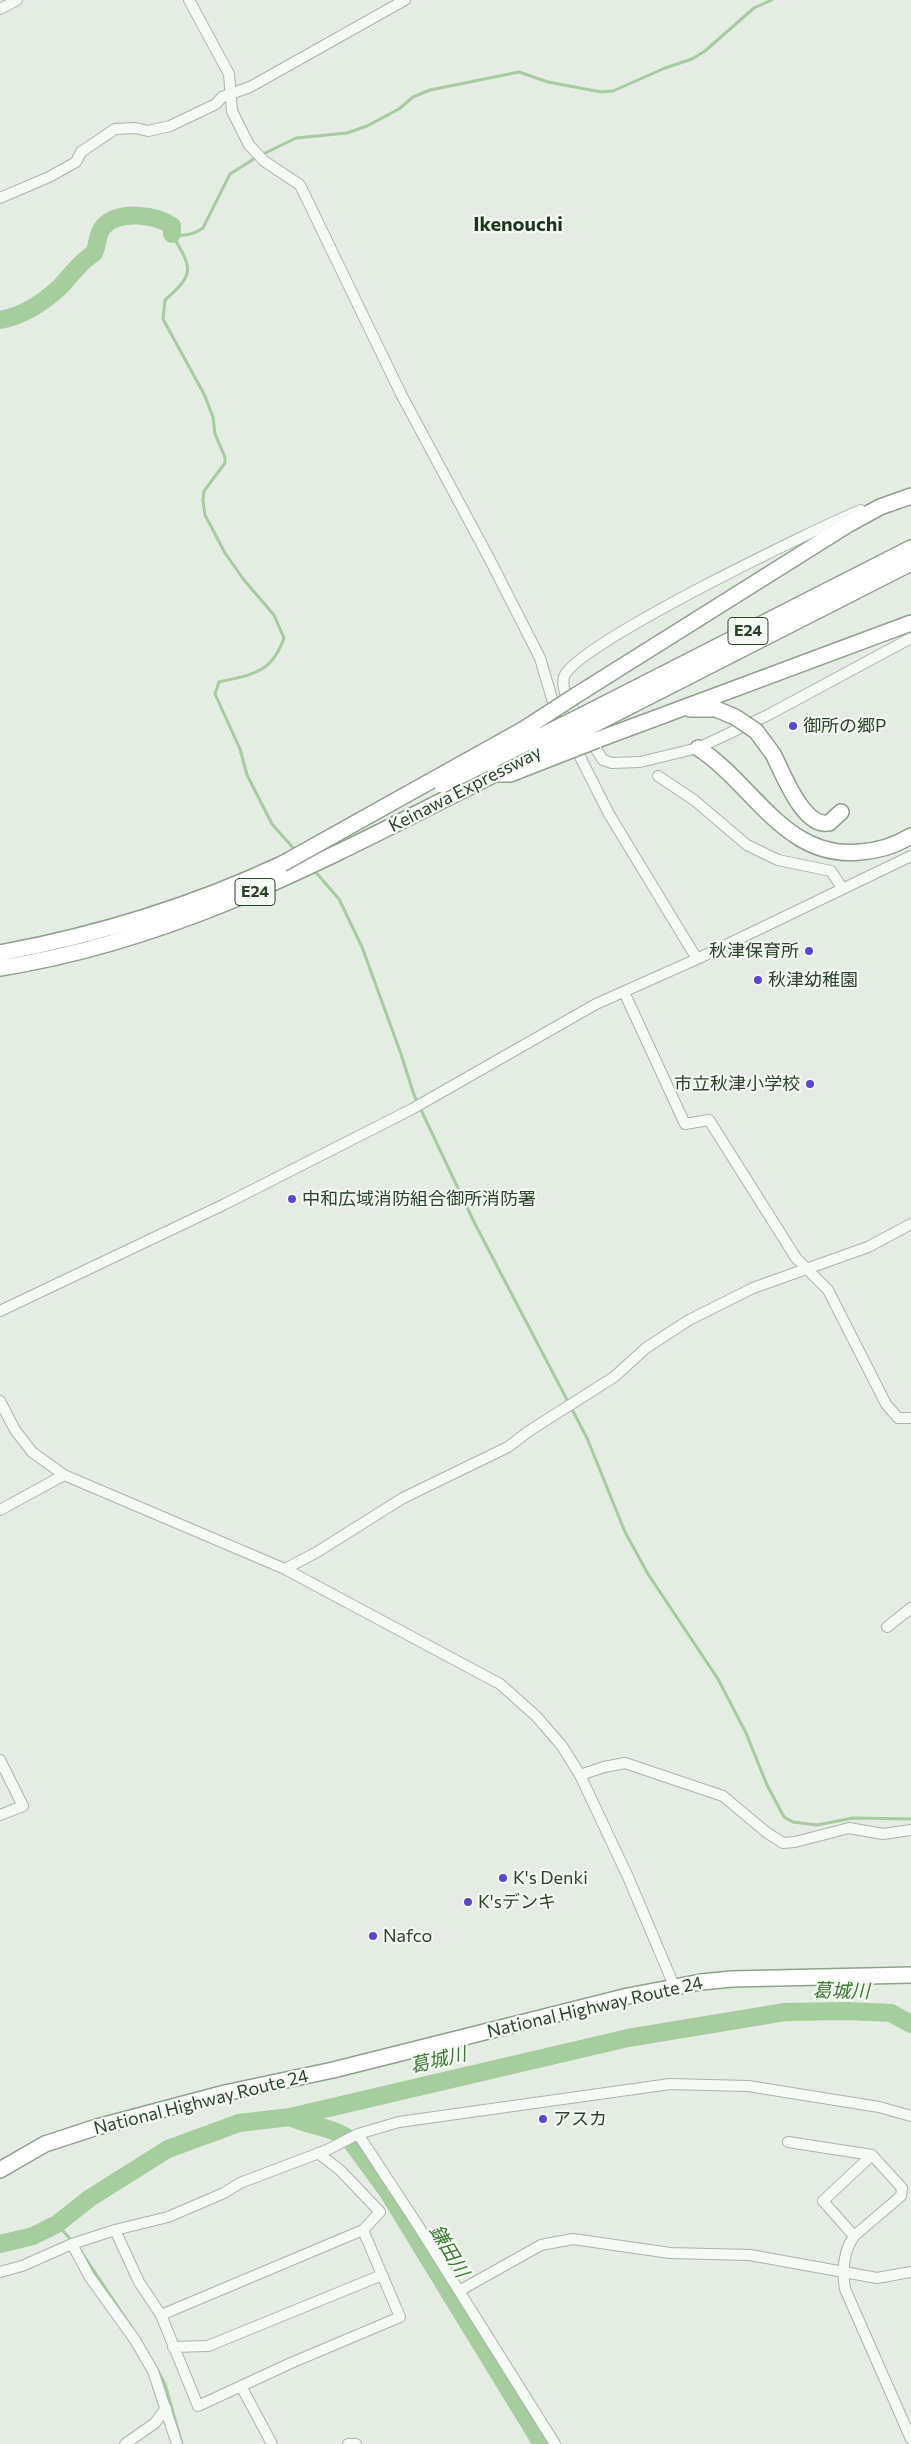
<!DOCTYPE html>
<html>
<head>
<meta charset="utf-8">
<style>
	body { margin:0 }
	canvas { display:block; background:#e4ece3 }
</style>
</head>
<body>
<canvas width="911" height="2444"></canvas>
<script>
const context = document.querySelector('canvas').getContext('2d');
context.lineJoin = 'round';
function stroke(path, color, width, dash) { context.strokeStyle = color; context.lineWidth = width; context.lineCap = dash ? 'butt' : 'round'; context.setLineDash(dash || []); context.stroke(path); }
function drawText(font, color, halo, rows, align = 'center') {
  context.font = font + ' Commissioner,"Noto Sans JP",sans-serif'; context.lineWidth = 4.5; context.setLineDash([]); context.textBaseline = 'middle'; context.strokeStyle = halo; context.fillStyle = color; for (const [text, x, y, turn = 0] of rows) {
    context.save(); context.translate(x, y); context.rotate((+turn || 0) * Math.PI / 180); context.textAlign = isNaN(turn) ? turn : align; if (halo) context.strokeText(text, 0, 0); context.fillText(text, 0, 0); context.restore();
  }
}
const stream = new Path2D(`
	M172,234C191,268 197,272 165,300L163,319L204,394L213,417L215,434L225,457V463L204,491L203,501L205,515L225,553L244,580L274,615L284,638C271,674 253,674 219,682L215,694L240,749L247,775L272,824L295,850
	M172,234C184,237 193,235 203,228L230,174L257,157L296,138L347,133L367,126L399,109L413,97L430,90L519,72L548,82L601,92L613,91L665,68L692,59L705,51L754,8L772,0
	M313,869L339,899L362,947L401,1054L414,1095L474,1222L587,1438L625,1532L648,1574L718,1679L746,1733L767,1785L784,1817L793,1822L817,1825L853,1818L911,1819
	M57,2224L72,2241
	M80,2250L140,2340
	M157,2369L165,2384L182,2444`);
const river = new Path2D(`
	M0,320C23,316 44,302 61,286C72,274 80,262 94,253C98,245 97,234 103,227C118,210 155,214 172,226V234
	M290,2117C309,2126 334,2127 350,2140L388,2192L542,2444
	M0,2244L33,2236L57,2224L90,2198L168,2149L239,2123L290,2117L628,2038L785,2012L847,2011L891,2013L911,2024`);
const minor = new Path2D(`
	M189,0L229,74L232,111L249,145L264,161L300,185L401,394L490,560L540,658L553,702L566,728
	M0,9L17,0
	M0,198L49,177L76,162L81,152L115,129L135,128L148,131L170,126L216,104L222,97L250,87L405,0
	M581,722C574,710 560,692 564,677C572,646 819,527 861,510
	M589,738L603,760L612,763L640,762L698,748L768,715L911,638
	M573,743L609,814L697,959
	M658,776L694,800L747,845L778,860L831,871L842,888
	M624,992L685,1124L709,1120L796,1258L828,1290L886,1404L898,1418H911
	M0,1311L225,1204L412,1109L596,1004L697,959L911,856
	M0,1401L15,1430L32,1452L64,1475L285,1569L500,1684L536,1716L562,1746L580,1775L628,1877L675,1988
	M0,1510L64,1475
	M285,1569L317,1552L403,1498L508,1447L529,1431L614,1377L646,1348L689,1320L753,1288L868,1247L911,1224
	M887,1627L911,1608
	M0,1760L23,1806L0,1815
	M580,1775L604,1767L625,1763L723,1796L766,1832L783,1843L795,1842L849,1828L883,1834L911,1830
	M358,2134L419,2227L555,2444
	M788,2142L872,2155
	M115,2230L139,2282L161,2315L363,2230L380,2212L340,2170L318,2153
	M854,2236L823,2201L872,2155L902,2188L901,2196L854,2236C843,2252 842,2271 845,2289L911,2439
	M72,2244L89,2276L135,2340L153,2371L177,2444
	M0,2272L22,2266L72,2244L115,2230L168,2217L224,2193L240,2183L327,2150L358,2134L399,2122L670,2084L748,2086L879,2107L911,2116
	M459,2291L541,2245L573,2239L670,2253L750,2255L877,2278L911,2272
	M161,2315L198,2406L291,2363L400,2317L363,2230
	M173,2347L208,2346L382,2275
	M241,2386L272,2444
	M125,2444L155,2423L166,2408
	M348,2444H356`);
const highway = new Path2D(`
	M575,696L849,524L880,507L911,496
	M690,709H716L735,717
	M585,714L911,548
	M591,726L911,563
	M597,740L911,623
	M698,748C753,783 785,860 860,852C878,851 896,845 911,836
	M773,754C783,773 803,828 829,823L841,812
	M0,953C97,935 192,906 282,864
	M0,968C183,939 333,855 495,774
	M0,2170L45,2144L97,2127L225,2093L333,2070L628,1996L701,1982L732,1979L911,1975`);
const highwayBridge = new Path2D(`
	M735,717L756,731L773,754
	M537,753L591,726
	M495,774H510L597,740
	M442,785L585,714
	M282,864L524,729L575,696`);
const markers = [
	[793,726,5,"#5d45d3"],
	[809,951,5,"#5d45d3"],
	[758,980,5,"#5d45d3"],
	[810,1084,5,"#5d45d3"],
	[292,1199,5,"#5d45d3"],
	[503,1878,5,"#5d45d3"],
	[468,1902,5,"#5d45d3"],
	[373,1936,5,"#5d45d3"],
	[543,2119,5,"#5d45d3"]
];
const shields = [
	[748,631,40],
	[255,892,40]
];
const shieldNames = [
	["E24",748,631],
	["E24",255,892]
];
const poiNames = [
	["御所の郷P",803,726],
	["秋津保育所",799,951,"right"],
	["秋津幼稚園",768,980],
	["市立秋津小学校",800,1084,"right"],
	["中和広域消防組合御所消防署",302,1199],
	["K's Denki",513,1878],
	["K'sデンキ",478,1902],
	["Nafco",383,1936],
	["アスカ",553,2119]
];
const streetNames = [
	["Keinawa Expressway",465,789,-27],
	["National Highway Route 24",595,2007,-13],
	["National Highway Route 24",201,2102,-14]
];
const waterNames = [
	["葛城川",841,1991,1],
	["葛城川",438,2060,-13],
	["鎌田川",449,2251,59]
];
const quarterNames = [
	["Ikenouchi",518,224]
];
stroke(stream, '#a5cd9d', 3);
stroke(river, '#a5cd9d', 18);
stroke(minor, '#a9b7a8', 12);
stroke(highway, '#8ca38a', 18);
stroke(minor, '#f6faf6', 10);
stroke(highway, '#fff', 15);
stroke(highwayBridge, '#8ca38a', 18, []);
stroke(highwayBridge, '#fff', 15);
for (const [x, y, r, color] of markers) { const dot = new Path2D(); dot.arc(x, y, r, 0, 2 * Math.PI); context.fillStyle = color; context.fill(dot); stroke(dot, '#f4f9f3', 2); }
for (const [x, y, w] of shields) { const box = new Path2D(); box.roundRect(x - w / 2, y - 13.5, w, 27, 4); context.fillStyle = '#f4f9f3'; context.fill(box); stroke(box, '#2b452a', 1); }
drawText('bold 16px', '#2b452a', null, shieldNames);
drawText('18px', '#2b452a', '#f4f9f3', poiNames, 'left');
drawText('18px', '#2b452a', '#f4f9f3', streetNames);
drawText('italic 19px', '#3c7b32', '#f4f9f3', waterNames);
drawText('bold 20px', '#1d361c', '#f4f9f3', quarterNames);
</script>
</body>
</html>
